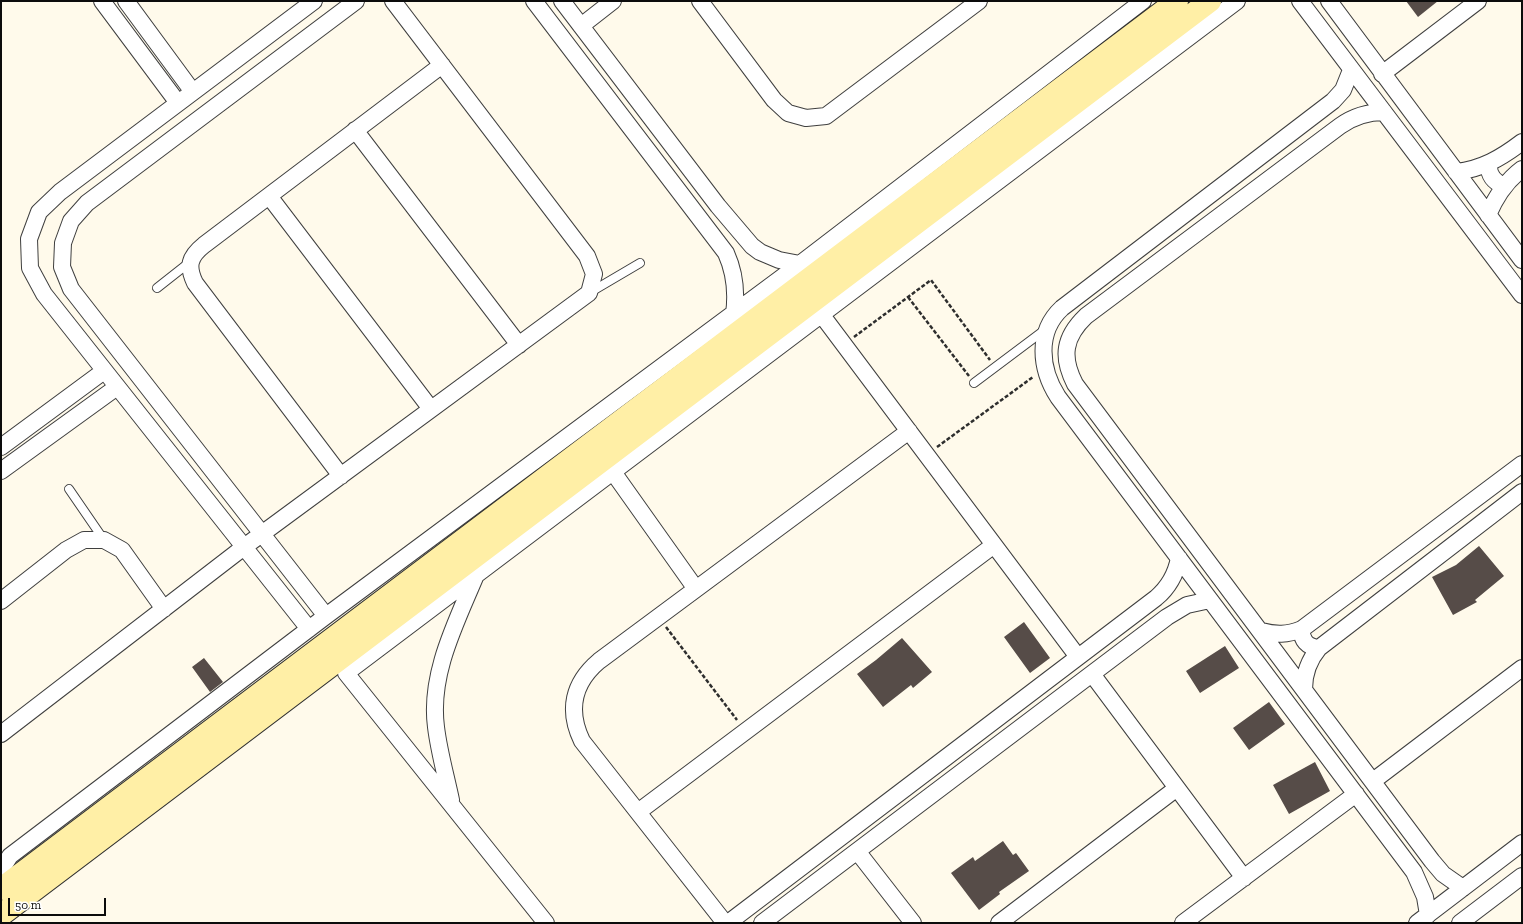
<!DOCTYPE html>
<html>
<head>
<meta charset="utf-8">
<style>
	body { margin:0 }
	#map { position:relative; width:1523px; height:924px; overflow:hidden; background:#fffaeb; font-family:"Zilla Slab",serif }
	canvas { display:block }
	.frame { position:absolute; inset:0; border:2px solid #0c0c0c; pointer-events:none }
	.scale { position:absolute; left:8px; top:898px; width:98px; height:18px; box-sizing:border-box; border:2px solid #0c0c0c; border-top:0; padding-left:5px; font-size:12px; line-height:14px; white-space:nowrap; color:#0c0c0c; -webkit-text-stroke:3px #fff; paint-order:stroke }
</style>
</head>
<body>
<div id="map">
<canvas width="1523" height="924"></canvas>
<div class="frame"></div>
<div class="scale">50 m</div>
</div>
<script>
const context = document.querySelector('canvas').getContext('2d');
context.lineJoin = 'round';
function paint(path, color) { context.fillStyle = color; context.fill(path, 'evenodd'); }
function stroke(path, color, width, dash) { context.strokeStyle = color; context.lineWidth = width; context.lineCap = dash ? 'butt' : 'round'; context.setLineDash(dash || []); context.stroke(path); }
const building = new Path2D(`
	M1406,1H1438L1418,17Z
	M1479,546L1504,576L1475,600L1477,602L1453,615L1432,577L1456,565Z
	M1024,622L1050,658L1030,673L1004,637Z
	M902,638L932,672L913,688L911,685L883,707L857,674L876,660Z
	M1225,646L1239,668L1200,693L1186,671Z
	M204,658L223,682L210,692L192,667Z
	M1269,702L1285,724L1249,750L1233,728Z
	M1315,762L1330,791L1289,814L1273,785Z
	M1003,841L1013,855L1016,853L1029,871L999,892L1000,894L979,910L951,873L973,857L975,861Z`);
const path = new Path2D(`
	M908,297L969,376
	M854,337L931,280L990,360
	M937,447L1033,377
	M666,627L737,720`);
const lane = new Path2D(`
	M157,288L190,262
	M589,293L640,263
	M974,383L1046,329
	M69,489L104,540`);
const street = new Path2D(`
	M102,1L178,103
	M126,1L193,92
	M534,1L726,253C735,273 737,292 734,314
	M562,1L718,206L752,246L760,252L779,260L800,264
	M700,1L774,100L788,113L806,118L826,116L979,1
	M1300,1L1522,295
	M1329,1L1522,260
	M581,26L613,1
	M1351,70L1343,90L1333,101L1062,308C1036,332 1040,369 1058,397L1414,872L1425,897L1428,915
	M1382,74L1478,1
	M1384,112C1367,112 1354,116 1340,126L1086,316C1064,337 1061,357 1075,384L1432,861L1443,874L1463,888
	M355,130L519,345
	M1489,164C1488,175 1494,182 1504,186
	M1456,172C1482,169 1501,158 1522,142
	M269,196L431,409
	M1488,215C1496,196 1506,181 1522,169
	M821,314L1078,657
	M1,447L104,371
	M1,471L117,387
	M613,472L696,589
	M341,476L195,283C187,266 189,257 204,245L442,65
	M1,601L66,550L84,540H104L122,550L164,609
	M326,616L71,289L62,267L63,243L71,221L87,203L356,1
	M309,629L44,294L30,268L29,239L39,212L60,192L314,1
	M1302,629C1301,640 1307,647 1319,648
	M1261,631C1276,635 1287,635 1302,629L1522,464
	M1092,674L1244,878
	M1304,689C1304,673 1309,660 1319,648L1522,492
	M1,734L244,547L589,293L594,274L587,256L393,1
	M1373,781L1522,668
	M451,800C446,776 439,752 436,727C429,674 456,623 476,575
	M638,812L994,545
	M857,851L913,923
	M1,870L10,856L326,616L800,264L1143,1
	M546,923L346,673L1237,1
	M725,923L582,741C567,710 573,683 599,661L909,431
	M728,923L1156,598C1169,587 1176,574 1179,558
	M762,923L1167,617L1187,605L1210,600
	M999,923L1177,788
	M1183,923L1356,794
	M1417,923L1522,843
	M1460,923L1522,876`);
const secondary = new Path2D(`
	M1,889L1177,1
	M1,915L1210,1`);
paint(building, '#564c48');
stroke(lane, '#3f3f3f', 10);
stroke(street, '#3f3f3f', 18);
stroke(secondary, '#2e2e2e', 24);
stroke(path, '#2e2e2e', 2.5, [4, 2]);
stroke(lane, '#fff', 8);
stroke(street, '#fff', 16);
stroke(secondary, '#ffefa6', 22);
</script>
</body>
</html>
